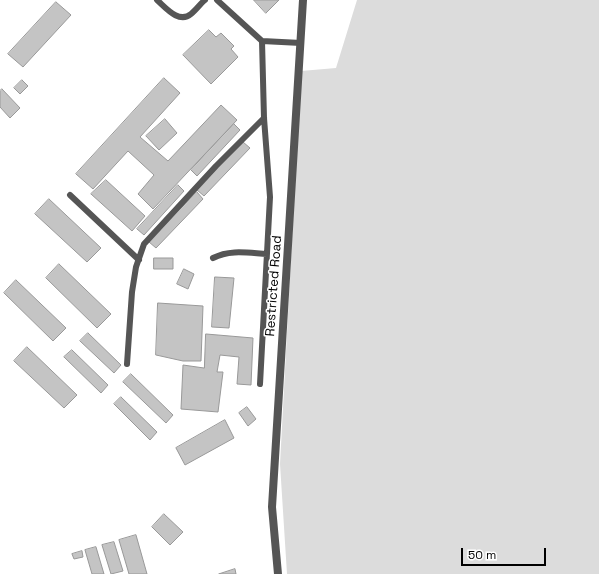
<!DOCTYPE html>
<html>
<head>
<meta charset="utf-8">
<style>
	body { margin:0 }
	#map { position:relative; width:599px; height:574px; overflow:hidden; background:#fff; font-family:"Space Grotesk",sans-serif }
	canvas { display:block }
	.scale { position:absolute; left:461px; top:548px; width:85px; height:18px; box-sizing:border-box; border:2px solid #000; border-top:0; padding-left:5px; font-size:12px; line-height:14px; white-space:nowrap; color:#000; -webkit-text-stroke:3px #fff; paint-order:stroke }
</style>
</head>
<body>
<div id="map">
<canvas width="599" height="574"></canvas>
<div class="scale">50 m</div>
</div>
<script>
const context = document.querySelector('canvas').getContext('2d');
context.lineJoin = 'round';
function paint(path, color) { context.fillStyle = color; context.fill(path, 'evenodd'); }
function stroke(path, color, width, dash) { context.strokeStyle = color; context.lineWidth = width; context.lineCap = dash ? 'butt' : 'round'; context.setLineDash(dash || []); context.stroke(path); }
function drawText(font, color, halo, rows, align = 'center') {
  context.font = font + ' "Space Grotesk",sans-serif'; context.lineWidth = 3; context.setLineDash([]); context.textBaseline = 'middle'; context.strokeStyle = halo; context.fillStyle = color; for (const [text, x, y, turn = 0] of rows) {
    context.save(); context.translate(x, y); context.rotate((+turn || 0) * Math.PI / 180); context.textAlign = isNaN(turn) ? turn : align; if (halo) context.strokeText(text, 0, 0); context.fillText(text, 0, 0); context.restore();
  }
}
const green = new Path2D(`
	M357,0H599V574H287L280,464L301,71L336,68Z`);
const building = new Path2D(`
	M254,0H279L266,13Z
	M56,2L71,15L23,67L8,54Z
	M209,30L216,37L221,33L234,46L231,49L238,57L211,84L183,55Z
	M164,78L180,93L140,137L168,161L221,105L237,120L153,209L138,194L154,175L128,151L93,189L76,174Z
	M22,80L28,86L20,94L14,88Z
	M2,89L20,108L10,118L0,107V91Z
	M165,119L177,133L159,150L146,136Z
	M234,124L240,130L197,176L191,170Z
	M243,142L250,148L204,196L197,190Z
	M106,180L145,216L132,231L91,194Z
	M178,185L184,191L144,235L137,229Z
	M197,192L203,199L156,248L149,242Z
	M49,199L101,248L87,262L35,214Z
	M154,258H173V269H154Z
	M59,264L111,314L97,328L46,278Z
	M184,269L194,274L188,289L177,284Z
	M215,277L234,278L229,328L212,327Z
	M16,280L66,328L53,341L4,293Z
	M158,303L203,306L201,361H183L156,355Z
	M88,333L121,365L114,373L80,341Z
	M206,334L253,338L251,385L237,384L239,357L220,355L217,372H223L218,412L181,409L183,365L204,368Z
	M27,347L77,395L64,408L14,361Z
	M72,350L108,385L101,393L64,357Z
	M131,374L173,415L166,423L123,382Z
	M121,397L157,432L150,440L114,404Z
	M247,407L256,419L248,426L239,413Z
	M225,420L234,438L185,465L176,448Z
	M164,514L183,532L170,545L152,527Z
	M136,535L147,574H129L119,540Z
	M114,542L123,571L111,574L102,545Z
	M96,547L104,574H92L85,550Z
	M82,551L83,557L74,559L72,554Z
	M235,569L236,574H219Z`);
const service = new Path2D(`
	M157,0C166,8 179,24 191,14C196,10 200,4 205,0
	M217,0L262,41L264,118L270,197L260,384
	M262,41L301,43
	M70,195L139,260
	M213,258C230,249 249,253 267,254
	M127,364L132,292L136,267L144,244L216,166L264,118`);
const minor = new Path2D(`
	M278,574L272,507L303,0`);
const streetNames = [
	["Restricted Road",274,286,-86]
];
paint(green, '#dcdcdc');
paint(building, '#c4c4c4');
stroke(building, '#999', 1);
stroke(service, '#555', 6);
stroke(minor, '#555', 8);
drawText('13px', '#000', '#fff', streetNames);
</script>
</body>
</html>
